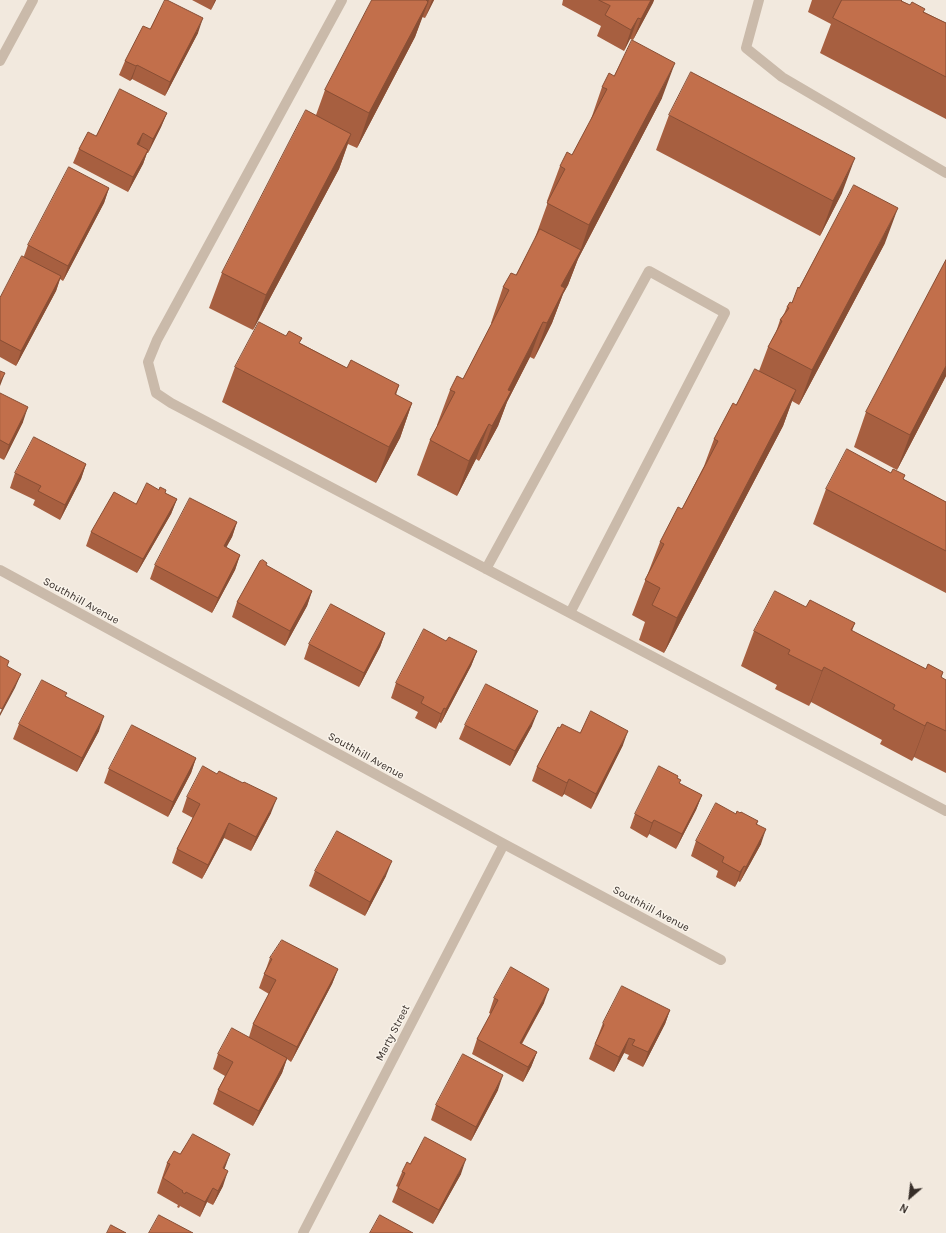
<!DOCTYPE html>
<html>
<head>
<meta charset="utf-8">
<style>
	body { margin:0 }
	#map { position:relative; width:946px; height:1233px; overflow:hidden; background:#f2e9de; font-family:Karla,sans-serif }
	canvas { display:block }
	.north { position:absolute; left:890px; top:1177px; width:40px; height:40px; -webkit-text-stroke:3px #f9f3ea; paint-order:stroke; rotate:208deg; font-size:11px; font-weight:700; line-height:16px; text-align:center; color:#372e29 }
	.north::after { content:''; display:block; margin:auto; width:14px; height:18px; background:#372e29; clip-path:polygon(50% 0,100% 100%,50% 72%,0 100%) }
</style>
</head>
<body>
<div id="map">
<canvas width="946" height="1233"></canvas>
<div class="north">N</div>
</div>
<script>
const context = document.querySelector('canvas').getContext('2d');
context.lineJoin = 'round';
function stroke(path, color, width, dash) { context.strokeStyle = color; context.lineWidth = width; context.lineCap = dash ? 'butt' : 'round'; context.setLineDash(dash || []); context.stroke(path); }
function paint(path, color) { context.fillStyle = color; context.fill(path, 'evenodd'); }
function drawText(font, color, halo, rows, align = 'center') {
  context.font = font + ' Karla,sans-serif'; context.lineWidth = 3; context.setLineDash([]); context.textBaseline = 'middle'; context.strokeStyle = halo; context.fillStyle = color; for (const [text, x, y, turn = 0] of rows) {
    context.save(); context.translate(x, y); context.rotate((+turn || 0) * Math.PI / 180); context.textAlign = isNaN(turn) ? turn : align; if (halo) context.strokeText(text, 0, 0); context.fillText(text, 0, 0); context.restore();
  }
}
const minor = new Path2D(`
	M342,0L157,340L148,362L156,393L171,403L946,811
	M759,0L746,48L782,77L946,173
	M486,569L649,271L725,313L570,613
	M0,570L504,844L721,960
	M303,1233L504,844`);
const tertiary = new Path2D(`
	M0,61L33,0`);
const wall = new Path2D(`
	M192,0H216L211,10Z
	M372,0H434L425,18L422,17L415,37L357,148L348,144L339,169L253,330L209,308L222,273L316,115L325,90Z
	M563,0H654L633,40L630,39L624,51L597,36L601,26L562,5Z
	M812,0H902V1L946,23V119L820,53L831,24L808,12Z
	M150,29L198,33L165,96L132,79L130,81L119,75L125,61Z
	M602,87L662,98L578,259L568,285L563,294L552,323L534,359L530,357L507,402L498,426L479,461L476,459L457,496L417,475L430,440L438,425H437L450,390L463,379L492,323H491L503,287L516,275L535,239V238L548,202L547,201L560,166L572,155L590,122Z
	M167,113L161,127L148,153H147L143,164L128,192L73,163L79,149L96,136Z
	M669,115L842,193L820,236L656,150Z
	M109,188L104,203L63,281L60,279L56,291L16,366L0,357V298L24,256L28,245Z
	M885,243L799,405L792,401L783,426L664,653L639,640L645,622L632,615L660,542L682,509L704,466L714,439L736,405L759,371L768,347L776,332L780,320L784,314L787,307L792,303L799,288Z
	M946,260V376L897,470L854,447L866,412Z
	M300,343L347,368L399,385L396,395L412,403L400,438L376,483L222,402L235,367Z
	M0,393L23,422L4,460L0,458Z
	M86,464L81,479L60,520L33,505L35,500L10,488L15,473Z
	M891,473L905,475L903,479L946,502V593L813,524L826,489Z
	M165,493L177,499L171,514L137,573L86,546L91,532L136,504Z
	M237,522L232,537L226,547L240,555L235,570L212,613L150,579L155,565Z
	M266,566L312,591L307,606L285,646L232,617L237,602Z
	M806,607L855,623L852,631L926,669L943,672L941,678L946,680V773L914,757L912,761L880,744L882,740L811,702L809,706L775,689L777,685L741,666L754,631Z
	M385,633L380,647L359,687L304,659L309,644Z
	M446,641L477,651L471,666L441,723L439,722L436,729L415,718L418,712L391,698L396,683Z
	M66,696L99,731L77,772L13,739L19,724Z
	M465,725L532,726L510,766L459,739Z
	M560,728L580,733L623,745L591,809L564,794L562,797L532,781L537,767Z
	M196,758L191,773L168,817L104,783L109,769Z
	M677,778L679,784L702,795L696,810L676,849L649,834L647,838L630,828L635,814Z
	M187,797L271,813L251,851L224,838L202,879L172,863L177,849L193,818L182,812Z
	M736,814L758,821L757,824L761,844L740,882L738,881L735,887L716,877L718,871L691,856L696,841Z
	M315,871L386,876L365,916L309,886Z
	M270,958L338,969L332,984L291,1062L287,1059L282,1073L253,1126L213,1104L218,1090L225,1076L213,1069L218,1054L249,1037L253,1024L269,994L259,988Z
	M494,998L544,1003L522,1044L537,1052L531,1067L523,1082L472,1054L477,1039L491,1014L489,1013Z
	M670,1010L665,1024L643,1067L627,1059L629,1055L624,1053L614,1072L589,1059L603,1023Z
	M498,1090L471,1141L431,1120L436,1105Z
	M180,1154L224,1169L223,1186L213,1205L207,1202L200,1217L180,1206L179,1208L177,1207L178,1205L157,1193L167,1163Z
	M402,1172L461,1174L433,1224L392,1202L398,1187L396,1186Z`);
const shadedWall = new Path2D(`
	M215,0H216L211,10Z
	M426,0H429L415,37L357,148L369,113Z
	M432,0H434L425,18Z
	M651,0H654L653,3L633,40L641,19Z
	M203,18L198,33L165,96L170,82Z
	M638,18L630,39L624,51L631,30Z
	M675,63L662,98L578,259L568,285L563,294L552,323L534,359L547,323L561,286L580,252L589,225Z
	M137,65L132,79L130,81L136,66Z
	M167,113L161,127L148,153L153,139Z
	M143,133L138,148L137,144Z
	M351,134L339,169L253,330L266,295Z
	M148,150L143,164L128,192L133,177Z
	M855,158L842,193L820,236L833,201Z
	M109,188L104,203L63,281L68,266Z
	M898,208L885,243L799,405L812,370Z
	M61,276L56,291L16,366L21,351Z
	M543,322L530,357L507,402L498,426L479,461L492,426L508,390Z
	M946,366V376L897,470L910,435Z
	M5,373L0,386V382Z
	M796,390L783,426L664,653L677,618Z
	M412,403L400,438L376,483L389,447Z
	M28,407L23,422L4,460L9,445Z
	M489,424L476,459L457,496L469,461Z
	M86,464L81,479L60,520L65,505Z
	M177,499L171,514L137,573L143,559Z
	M237,522L232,537L219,561L224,546Z
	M240,555L235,570L212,613L218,598Z
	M312,591L307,606L285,646L290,631Z
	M385,633L380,647L359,687L364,673Z
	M477,651L471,666L441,723L446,709Z
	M824,667L811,702L809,706L822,671Z
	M21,674L15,688L0,716V713L2,709Z
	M444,708L439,722L436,729L441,714Z
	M538,711L532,726L510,766L515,751Z
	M104,716L99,731L77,772L82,758Z
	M927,722L914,757L912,761L925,726Z
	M628,731L623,745L591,809L596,794Z
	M196,758L191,773L168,817L173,802Z
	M569,779L564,794L562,797L567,783Z
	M702,795L696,810L676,849L682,834Z
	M277,798L271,813L251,851L256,837Z
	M654,820L649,834L647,838L652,823Z
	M229,823L224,838L202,879L208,865Z
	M766,829L761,844L740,882L746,867Z
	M392,861L386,876L365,916L370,902Z
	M744,866L738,881L735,887L740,872Z
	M338,969L332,984L291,1062L297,1047Z
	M549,989L544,1003L514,1057L520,1043Z
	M670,1010L665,1024L643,1067L648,1052Z
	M629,1038L624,1053L614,1072L619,1057Z
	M537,1052L531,1067L523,1082L528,1067Z
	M287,1058L282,1073L253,1126L259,1111Z
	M503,1075L498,1090L471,1141L476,1127Z
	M230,1154L225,1168L217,1183L223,1168Z
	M466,1159L461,1174L433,1224L439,1210Z
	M228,1171L223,1186L213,1205L218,1191Z
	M213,1188L207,1202L200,1217L205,1202Z`);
const building = new Path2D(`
	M165,0H167L203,18L170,82L137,65L136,66L125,61L143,26L150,29Z
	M372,0H426L428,2L369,113L325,90Z
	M599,0H651L641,19L638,18L631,30L605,15L610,6Z
	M842,0H902L901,1L910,5L912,2L925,9L923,12L946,23V77L833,18Z
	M632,40L675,63L589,225L547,203L565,169L560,166L567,152L572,155L607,89L602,87L609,73L614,76Z
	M691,72L855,158L833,201L669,115Z
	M120,89L167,113L153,139L143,133L137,144L148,150L133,177L79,149L88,132L96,136Z
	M306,110L351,134L266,295L222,273Z
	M69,167L109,188L68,266L28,245Z
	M854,185L898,208L812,370L768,347L782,321L780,320L789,308L787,307L790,302L792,303L798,287L799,288Z
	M540,229L581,250L561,286L565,288L547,323L543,322L508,390L511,391L492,426L489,424L469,461L430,440L455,392L450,390L457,376L463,379L509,290L503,287L511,273L516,275Z
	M22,256L61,276L21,351L0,340V298Z
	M946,260V366L910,435L866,412Z
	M259,322L286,336L289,331L302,338L299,343L347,368L351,360L399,385L395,394L412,403L389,447L235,367Z
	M755,369L796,390L677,618L652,605L660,588L645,580L664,544L660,542L678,507L682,509L718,441L714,439L733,403L736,405Z
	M0,371L5,373L0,382Z
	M0,393L28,407L9,445L0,440Z
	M34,437L86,464L65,505L38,491L41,486L15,473Z
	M847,449L891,473L893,469L905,475L903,479L946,502V551L826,489Z
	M147,483L159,490L160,487L166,490L165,493L177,499L143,559L91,532L114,492L136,504Z
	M190,498L237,522L224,546L240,555L218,598L155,565Z
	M263,560L267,563L266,565L312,591L290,631L237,602L260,561Z
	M775,591L806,607L810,600L855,623L851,630L926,669L928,664L943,672L941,677L946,680V731L927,722L925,726L893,709L895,705L824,667L822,671L788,654L790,650L754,631Z
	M331,604L385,633L364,673L309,644Z
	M424,629L446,641L449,637L477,651L446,709L444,708L441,714L421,703L424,697L396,683Z
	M0,656L9,661L7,666L21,674L2,709L0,708Z
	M42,680L67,693L65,696L104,716L82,758L19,724Z
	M486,684L538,711L515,751L465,725Z
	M591,711L628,731L596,794L569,779L567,783L537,767L558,727L560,728L562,724L580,733Z
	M132,725L196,758L173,802L109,769Z
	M203,766L217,774L219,771L243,783L244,782L277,798L256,837L229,823L208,865L177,849L200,804L187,797Z
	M659,766L678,776L677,778L681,780L679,783L702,795L682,834L654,820L652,823L635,814Z
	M716,803L736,814L737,811L740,813L741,812L758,821L756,824L766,829L746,867L744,866L740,872L722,862L724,857L696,841Z
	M337,831L392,861L370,902L315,871Z
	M282,940L338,969L297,1047L253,1024L276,980L264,974L272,959L270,958Z
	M511,967L549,989L520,1043L537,1052L528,1067L477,1039L498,1000L494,998Z
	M622,986L670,1010L648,1052L632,1045L635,1040L629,1038L619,1057L595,1044L604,1025L603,1023Z
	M232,1028L287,1058L259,1111L218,1090L233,1062L218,1054Z
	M463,1054L503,1075L476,1127L436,1105Z
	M193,1134L230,1154L223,1168L228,1171L218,1191L213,1188L205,1202L186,1192L185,1194L182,1192L183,1191L163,1178L170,1164L167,1163L174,1151L180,1154Z
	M425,1137L466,1159L439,1210L398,1188L405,1173L402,1172L407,1162L410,1164Z
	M159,1215L193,1233H149Z
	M380,1215L413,1233H370Z
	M111,1225L126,1233H107Z`);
const streetNames = [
	["Southhill Avenue",81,601,29],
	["Southhill Avenue",366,756,29],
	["Southhill Avenue",651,909,28],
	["Marty Street",393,1033,-63]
];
stroke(minor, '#cabaaa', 10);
stroke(tertiary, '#cabaaa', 10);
paint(wall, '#a75f40');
paint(shadedWall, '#884e34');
paint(building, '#c26f4b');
stroke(building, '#884e34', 1);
drawText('11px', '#372e29', '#f9f3ea', streetNames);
</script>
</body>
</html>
